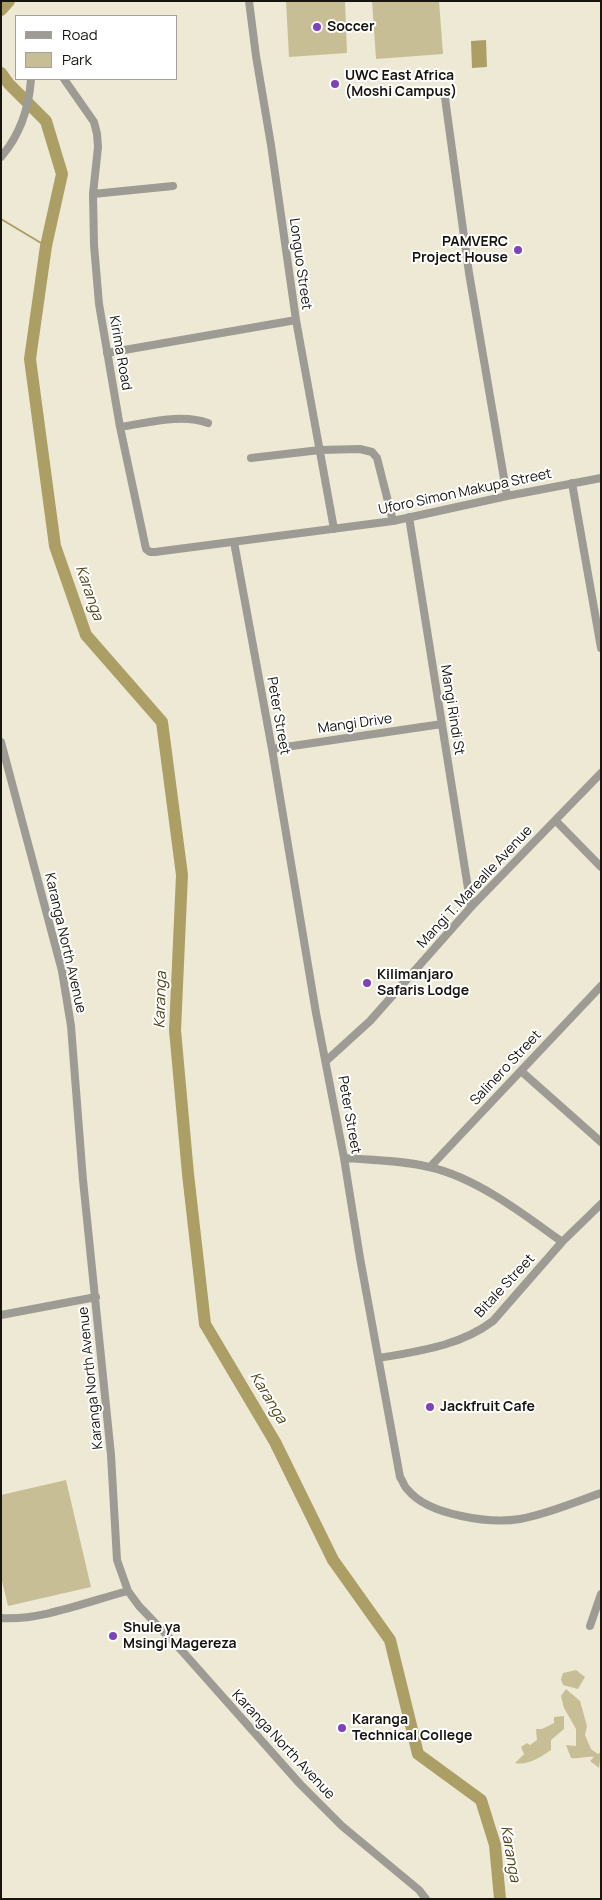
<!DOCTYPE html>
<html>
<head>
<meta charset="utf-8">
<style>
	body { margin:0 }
	#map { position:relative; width:602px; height:1900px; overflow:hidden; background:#eee9d5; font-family:Manrope,sans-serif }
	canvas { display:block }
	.frame { position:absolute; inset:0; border:2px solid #17150e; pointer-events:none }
	.legend { position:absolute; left:15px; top:15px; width:162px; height:65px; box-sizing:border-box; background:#fff; border:1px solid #a2a19f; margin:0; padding:6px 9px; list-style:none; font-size:15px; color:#17150e }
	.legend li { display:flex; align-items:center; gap:10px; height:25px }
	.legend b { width:25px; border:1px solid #a2a19f }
</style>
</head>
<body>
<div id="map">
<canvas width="602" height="1900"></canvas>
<div class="frame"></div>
<ul class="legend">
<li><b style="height:6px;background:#9d9b93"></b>Road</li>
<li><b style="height:14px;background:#c8be96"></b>Park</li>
</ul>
</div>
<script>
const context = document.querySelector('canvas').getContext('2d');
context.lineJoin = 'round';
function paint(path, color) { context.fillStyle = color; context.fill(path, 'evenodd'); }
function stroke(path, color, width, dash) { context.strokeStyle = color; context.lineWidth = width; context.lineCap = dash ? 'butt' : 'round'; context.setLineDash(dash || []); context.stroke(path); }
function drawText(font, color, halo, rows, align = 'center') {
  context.font = font + ' Manrope,sans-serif'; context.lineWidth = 4; context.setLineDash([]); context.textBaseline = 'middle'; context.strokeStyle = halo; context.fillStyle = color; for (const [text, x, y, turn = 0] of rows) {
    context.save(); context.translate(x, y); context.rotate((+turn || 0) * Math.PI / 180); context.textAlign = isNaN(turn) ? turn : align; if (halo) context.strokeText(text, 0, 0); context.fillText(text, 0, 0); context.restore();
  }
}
const green = new Path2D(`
	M286,1H345L347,53L289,57Z
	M372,1H439L443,54L376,59Z
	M66,1480L91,1587L8,1606L1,1577V1495Z
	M576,1670L585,1677L578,1689L563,1685L561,1679L563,1673Z
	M566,1689L580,1701L587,1726L585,1735L591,1749L598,1754L601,1752L599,1768L590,1761L594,1757C586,1756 580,1759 571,1758L566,1745L576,1746V1729L564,1708L561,1696Z
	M564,1716V1729L551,1740V1750C541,1757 527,1766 515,1763L524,1754L521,1747L527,1743L530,1745L537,1740L536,1729H542L554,1723V1717Z`);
const water = new Path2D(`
	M486,40L487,67L472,68L471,41Z`);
const stream = new Path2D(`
	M1,219L46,246`);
const river = new Path2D(`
	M1,10L9,1
	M1,73L9,84L46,121L62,174L46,246L30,359L55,546L86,635L162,722L182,875L175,1030L188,1174L205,1324L275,1442L333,1560L390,1640L418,1754L481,1800L495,1845L500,1899`);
const street = new Path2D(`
	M249,1L256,56L271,145L296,320L334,529
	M64,79L94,122L97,134L98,147L93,194L94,245L99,304L120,427L146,549L150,552H155L393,521L507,496L601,478
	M445,98L469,273L507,496
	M1,157C20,135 29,108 31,79
	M93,194L173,186
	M107,353L296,320
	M120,427C148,423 181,413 208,423
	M251,458L320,450L360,449L372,452L377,458L393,521
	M572,483L601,648
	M409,517L471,907
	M234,542L272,749L316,1013L344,1158L360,1258L400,1477C403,1481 404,1487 408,1490C428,1515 490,1524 520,1519C548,1514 575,1502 601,1493
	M1,742L62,971L71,1026L83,1180L111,1455L117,1560L128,1591L139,1606L182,1651L300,1784L342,1826L419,1890L426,1899
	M272,749L442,724
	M556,821L601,867
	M326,1061L370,1021L471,907L601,773
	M521,1071L601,1142
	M344,1158C372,1160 401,1160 429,1167C475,1177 524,1214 562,1242
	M430,1167L601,986
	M1,1315L96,1297
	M379,1358C419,1351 460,1346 493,1321L562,1242L601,1204
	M1,1618C40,1621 89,1601 128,1591
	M590,1626L601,1594`);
const markers = [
	[317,27,5,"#7e43b9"],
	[335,84,5,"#7e43b9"],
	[518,250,5,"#7e43b9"],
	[367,983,5,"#7e43b9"],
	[430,1407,5,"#7e43b9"],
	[113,1636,5,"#7e43b9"],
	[342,1728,5,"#7e43b9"]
];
const poiNames = [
	["Soccer",327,27],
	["UWC East Africa",345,76],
	["(Moshi Campus)",345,92],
	["PAMVERC",508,242,"right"],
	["Project House",508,258,"right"],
	["Kilimanjaro",377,975],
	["Safaris Lodge",377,991],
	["Jackfruit Cafe",440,1407],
	["Shule ya",123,1628],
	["Msingi Magereza",123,1644],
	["Karanga",352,1720],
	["Technical College",352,1736]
];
const streetNames = [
	["Longuo Street",300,264,82],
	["Kirima Road",120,353,80],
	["Uforo Simon Makupa Street",465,492,-12],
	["Mangi Rindi St",452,710,81],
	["Peter Street",278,716,80],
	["Mangi Drive",355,724,-8],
	["Mangi T. Marealle Avenue",475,887,-47],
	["Karanga North Avenue",65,943,77],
	["Salinero Street",506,1068,-47],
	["Peter Street",349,1115,80],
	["Bitale Street",505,1286,-47],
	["Karanga North Avenue",91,1378,-96],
	["Karanga North Avenue",283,1745,47]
];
const waterNames = [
	["Karanga",89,593,71],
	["Karanga",161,1000,-88],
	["Karanga",268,1398,59],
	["Karanga",510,1854,80]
];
paint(green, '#c8be96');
paint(water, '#ac9f66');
stroke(stream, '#ac9f66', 2);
stroke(river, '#ac9f66', 12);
stroke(street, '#9d9b93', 8);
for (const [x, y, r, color] of markers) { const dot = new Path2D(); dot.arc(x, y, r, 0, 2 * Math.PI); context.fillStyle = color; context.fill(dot); stroke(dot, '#fff', 2); }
drawText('bold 14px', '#17150e', '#fff', poiNames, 'left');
drawText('14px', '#17150e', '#fff', streetNames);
drawText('italic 15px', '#4f4518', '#fff', waterNames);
</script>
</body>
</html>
